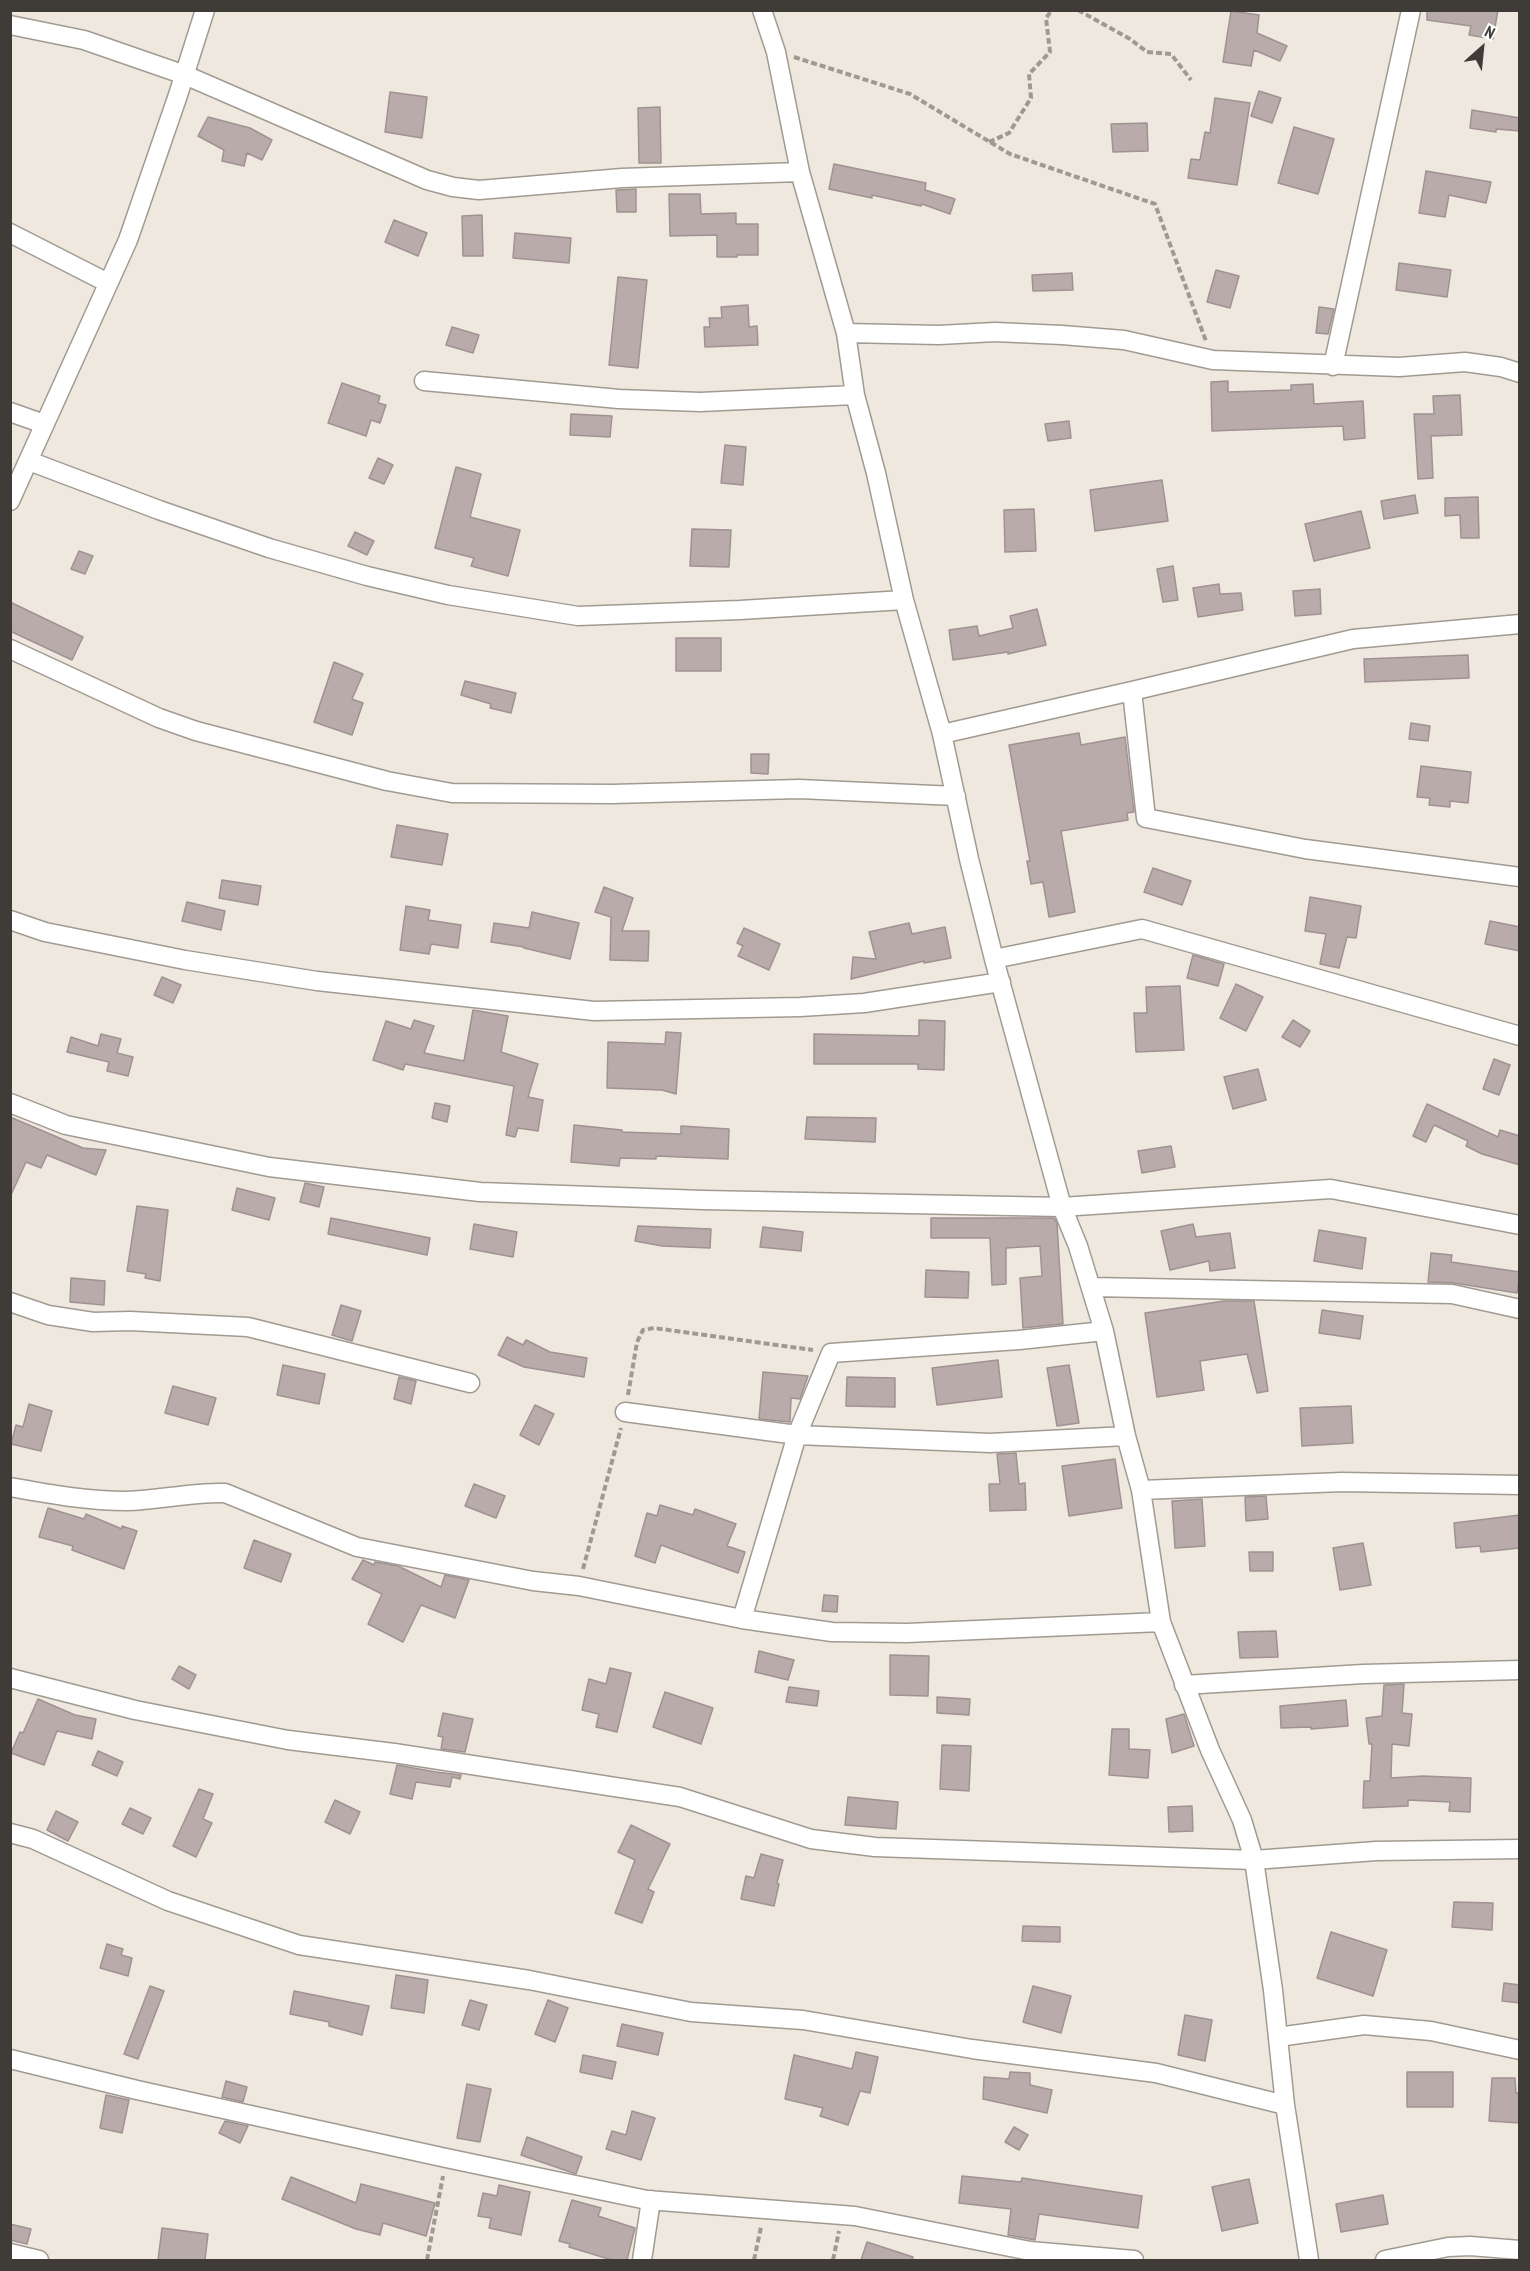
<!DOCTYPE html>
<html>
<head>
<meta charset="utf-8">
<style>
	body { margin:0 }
	#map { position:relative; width:1530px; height:2271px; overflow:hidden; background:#efe8de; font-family:"PT Sans Narrow",sans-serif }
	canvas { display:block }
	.frame { position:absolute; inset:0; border:12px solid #3f3c38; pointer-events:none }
	.north { position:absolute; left:1452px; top:18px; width:60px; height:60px; -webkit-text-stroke:4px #fff; paint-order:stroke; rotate:27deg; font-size:16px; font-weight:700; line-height:24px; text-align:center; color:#3f3c38 }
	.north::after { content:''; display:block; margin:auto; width:21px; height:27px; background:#3f3c38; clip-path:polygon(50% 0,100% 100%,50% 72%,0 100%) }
</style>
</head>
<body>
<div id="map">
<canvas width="1530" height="2271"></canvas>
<div class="frame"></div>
<div class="north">N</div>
</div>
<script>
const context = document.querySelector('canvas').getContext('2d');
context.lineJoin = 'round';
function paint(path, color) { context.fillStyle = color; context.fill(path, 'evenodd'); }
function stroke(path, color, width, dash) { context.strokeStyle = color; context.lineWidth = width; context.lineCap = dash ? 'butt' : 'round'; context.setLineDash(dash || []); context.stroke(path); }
const building = new Path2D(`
	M1427,10H1498L1493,39L1469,35L1471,26L1427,20Z
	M1231,11L1259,15L1257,33L1287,46L1280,61L1254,50L1251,66L1223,62Z
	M1259,91L1281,98L1272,123L1251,116Z
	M390,92L427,97L422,138L385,132Z
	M1215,98L1250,103L1237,185L1188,178L1191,159L1200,160L1205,132L1210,133Z
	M660,107L661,163H639L638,108Z
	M1472,110L1520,118V131L1496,129V132L1470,128Z
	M208,117L250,128L272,140L262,160L247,153L244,166L222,161L224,150L198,136Z
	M1147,123L1148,151L1113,152L1111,124Z
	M1294,127L1334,139L1318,194L1278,183Z
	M834,164L926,183L925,190L955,199L950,214L922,204L921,206L872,195V198L829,189Z
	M1426,171L1491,182L1486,203L1449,195L1445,217L1419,213Z
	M636,189V212H617L616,190Z
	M669,194H700L701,214L736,213V224H758V255H737V257H717V235L670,236Z
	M482,215L483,256H463L462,216Z
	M394,220L427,233L418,256L385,242Z
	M515,233L571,238L569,263L513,258Z
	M1399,263L1451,270L1447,297L1396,290Z
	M1216,270L1239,276L1230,308L1207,302Z
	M1072,273L1073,290L1033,291L1032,275Z
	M618,277L647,280L638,368L609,365Z
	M748,305L749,327L757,326L758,345L705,347L704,327H710L709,318H722L721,307Z
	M1319,307L1334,309L1328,334L1316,333Z
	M452,327L479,335L473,353L446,345Z
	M1228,381V392L1291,390V385L1313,384L1314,404L1363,401L1365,438L1344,440L1343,426L1212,431L1211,382Z
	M342,383L380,396L378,403L386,405L380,423L371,420L366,436L328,423Z
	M1460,395L1462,435L1431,436L1433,478L1418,479L1414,414H1434L1433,396Z
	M571,414L612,416L610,437L570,435Z
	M1069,421L1071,438L1048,441L1045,424Z
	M725,445L746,447L743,485L721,483Z
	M378,458L393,465L384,484L369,478Z
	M456,467L481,474L470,517L520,530L508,576L471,566L474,558L435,548Z
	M1162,480L1168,521L1095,531L1090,490Z
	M1415,495L1418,513L1384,519L1381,501Z
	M1478,497L1479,538H1461L1460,515L1445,516V498Z
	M1034,509L1036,551L1005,552L1004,510Z
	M1361,511L1370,548L1314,561L1305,524Z
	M692,529L731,530L729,567L690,566Z
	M355,532L374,541L367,555L348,546Z
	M79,551L93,556L85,574L71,569Z
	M1173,566L1178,600L1163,602L1157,569Z
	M1219,584L1220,594L1241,593L1243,610L1198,617L1193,588Z
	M1320,589L1321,614L1295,616L1293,591Z
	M10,602L83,637L72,660L10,631Z
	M1037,609L1046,645L1008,654V652L953,660L949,630L977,626L979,636L1013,628L1010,616Z
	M676,638H721V671H676Z
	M1468,655L1469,678L1365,682L1364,659Z
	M334,662L363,674L352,699L363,703L352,735L314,722Z
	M465,681L516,693L511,713L490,708L491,704L461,695Z
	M1411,723L1430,726L1428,741L1409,739Z
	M1079,733L1081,745L1125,737L1134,812L1127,813L1128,820L1061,831L1075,912L1049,917L1043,882L1031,884L1027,861H1030L1009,745Z
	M751,754H769L768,774L751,773Z
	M1421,766L1471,772L1468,803L1450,801V807L1429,805L1430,798L1417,797Z
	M397,825L448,834L442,865L391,857Z
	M1153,868L1191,881L1182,905L1144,892Z
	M222,880L261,886L258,905L219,898Z
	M604,887L633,898L622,931H649L648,961L610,960L611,917L595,912Z
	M1310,897L1361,906L1356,938L1347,937L1339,968L1320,964L1326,934L1305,931Z
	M187,902L225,911L221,930L182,921Z
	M406,906L430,910L428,920L461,925L458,948L431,944L429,954L400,950Z
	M532,912L579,923L570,959L524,948V947L491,942L494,923L529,928Z
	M1490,921L1520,927V951L1485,944Z
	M909,923L912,934L945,927L951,958L924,963V961L851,979L853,957L876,959L869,932Z
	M744,928L780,944L769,970L738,956L743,946L737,943Z
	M1193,955L1224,964L1218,986L1187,978Z
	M162,977L181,985L173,1003L154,995Z
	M1236,984L1263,997L1246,1031L1220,1018Z
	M1180,986L1184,1050L1136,1052L1134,1013H1147L1146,987Z
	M473,1010L508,1016L501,1052L538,1064L528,1097L543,1100L538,1131L518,1128L515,1137L506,1135L514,1086L405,1064L403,1070L373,1060L386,1021L411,1029L414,1020L434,1026L424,1053L464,1061Z
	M919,1020L945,1021L944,1070L918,1069V1064H814V1034L919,1036Z
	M1293,1020L1310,1031L1300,1047L1282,1037Z
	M666,1032L681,1033L676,1094L662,1090L607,1088L608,1042L665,1044Z
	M101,1034L121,1039L117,1053L133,1057L128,1076L107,1071L109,1062L67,1052L71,1037L98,1046Z
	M1494,1059L1510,1065L1499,1095L1483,1089Z
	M1258,1069L1266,1100L1233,1109L1224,1077Z
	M435,1103L450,1106L447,1122L432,1118Z
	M1427,1104L1498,1137L1500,1130L1520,1136V1165L1482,1154L1466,1146L1468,1141L1434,1125L1426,1142L1413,1136Z
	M10,1117L83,1148L106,1150L96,1175L47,1155L41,1168L26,1162L10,1197Z
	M807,1117L876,1118L875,1142L805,1139Z
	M574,1125L622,1130V1132L681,1134V1126L729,1129L728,1159L656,1156V1159L620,1158L619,1166L571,1162Z
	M1171,1146L1175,1167L1142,1173L1138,1151Z
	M305,1183L324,1187L319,1207L300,1202Z
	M237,1188L275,1198L269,1220L232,1210Z
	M137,1206L168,1210L160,1281L145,1278L146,1274L127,1271Z
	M331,1218L430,1238L427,1255L328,1234Z
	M931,1218H1054L1057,1223L1063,1324L1023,1328L1020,1278L1042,1276L1040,1246L1006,1248V1284L992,1285L990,1238H931Z
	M474,1224L517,1232L513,1257L470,1249Z
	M1193,1224L1196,1237L1230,1233L1235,1268L1210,1271L1209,1261L1170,1270L1161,1231Z
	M638,1226L711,1229L710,1248L662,1246L635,1241Z
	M763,1227L803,1232L801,1251L760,1247Z
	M1319,1230L1366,1238L1362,1269L1314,1261Z
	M1431,1253L1452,1255L1451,1262L1520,1272L1517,1293L1454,1283L1428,1282Z
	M926,1270L969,1272L968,1298L925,1297Z
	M71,1278L105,1281L104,1305L70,1302Z
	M1224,1301H1254L1268,1391L1257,1393L1247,1354L1200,1361L1204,1390L1157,1397L1145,1313Z
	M341,1305L361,1311L352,1341L332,1335Z
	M1322,1310L1363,1316L1360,1339L1319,1333Z
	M507,1337L523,1345L526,1340L550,1352L587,1358L584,1377L524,1367L498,1355Z
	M998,1360L1002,1397L937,1405L932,1368Z
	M283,1365L325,1374L319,1404L277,1395Z
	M1069,1365L1079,1423L1057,1426L1047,1368Z
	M763,1372L808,1376L800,1399L791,1398L790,1422L759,1419Z
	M399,1377L416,1381L411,1404L394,1399Z
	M847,1377L895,1378V1407L846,1406Z
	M173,1386L216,1398L208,1425L165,1413Z
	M29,1404L52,1411L41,1451L11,1444L16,1425L23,1427Z
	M535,1405L554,1414L539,1445L520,1435Z
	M1351,1406L1353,1443L1302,1446L1300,1408Z
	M1016,1453L1019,1484L1025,1483L1026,1510L990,1511L989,1484H1000L997,1454Z
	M1115,1459L1122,1508L1069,1516L1062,1466Z
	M474,1484L505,1496L496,1518L465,1506Z
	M1266,1496L1268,1519L1246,1521L1245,1497Z
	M1202,1499L1205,1546L1175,1548L1172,1501Z
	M660,1505L693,1515L695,1509L736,1524L727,1546L745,1552L738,1573L661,1545L655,1563L635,1556L647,1513L657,1516Z
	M48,1508L84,1519L86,1514L122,1529V1526L137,1531L124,1569L72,1550L73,1546L39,1537Z
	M1520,1515V1548L1481,1552L1480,1546L1456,1548L1454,1523Z
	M254,1540L291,1554L281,1582L244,1568Z
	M1363,1543L1371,1585L1340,1590L1333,1548Z
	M1249,1552H1273V1571H1250Z
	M363,1560L374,1565L375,1562L398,1566L441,1587L445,1575L469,1580L455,1618L421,1605L403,1642L368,1624L382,1594L352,1579Z
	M824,1595L838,1596L837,1612L822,1611Z
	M1276,1631L1278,1657L1240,1658L1238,1632Z
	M759,1651L794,1660L788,1680L755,1672Z
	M890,1655L929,1656L928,1696L890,1695Z
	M179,1666L196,1675L189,1689L172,1679Z
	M610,1668L631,1673L617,1732L596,1727L599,1714L582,1710L589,1679L606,1684Z
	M1404,1684L1402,1713L1412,1714L1409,1746L1392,1744L1391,1778L1423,1776L1471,1778L1470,1812L1449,1811L1450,1802L1408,1800V1806L1363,1808L1364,1781H1370L1372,1744H1369L1366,1718L1382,1716L1384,1685Z
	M789,1687L819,1691L817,1706L786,1702Z
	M665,1692L713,1708L701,1744L653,1727Z
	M937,1697L970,1699L969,1715L937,1713Z
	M38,1699L75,1715L96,1719L92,1739L57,1731L44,1765L11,1753L20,1732L23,1733Z
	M1346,1700L1348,1726L1311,1729V1727L1281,1728L1280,1706Z
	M443,1713L473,1719L465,1752L441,1749L443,1737L438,1736Z
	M1184,1714L1194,1746L1172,1753L1166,1719Z
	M1112,1729H1129V1749L1150,1750L1148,1778L1109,1775Z
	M942,1745L971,1746L969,1791L940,1789Z
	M98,1751L123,1762L117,1776L92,1765Z
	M397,1765L436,1772L461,1775L460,1779L452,1777L450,1787L416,1782L412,1799L390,1794Z
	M199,1789L213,1794L203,1819L212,1823L196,1857L173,1846Z
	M848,1797L898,1802L896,1829L845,1825Z
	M335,1800L360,1812L350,1834L325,1822Z
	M1192,1806L1193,1831L1169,1832L1168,1807Z
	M130,1808L151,1818L143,1834L122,1824Z
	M56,1811L78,1822L68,1841L47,1830Z
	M631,1825L670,1844L648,1889L654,1892L642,1923L615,1913L635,1860L618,1852Z
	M761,1854L783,1860L777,1883L779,1884L774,1906L741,1899L746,1876L754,1878Z
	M1454,1902L1493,1903L1492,1930L1452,1927Z
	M1023,1926L1060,1927V1942L1022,1941Z
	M1331,1932L1387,1950L1373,1996L1317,1978Z
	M107,1944L123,1949L121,1955L132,1958L128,1976L100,1968Z
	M396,1975L428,1980L424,2013L391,2008Z
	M1504,1983L1520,1985V2003L1502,2001Z
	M150,1986L164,1991L138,2059L124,2054Z
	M1033,1986L1071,1996L1061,2033L1023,2022Z
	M294,1991L369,2006L362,2035L329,2026V2022L290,2014Z
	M470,2000L487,2005L479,2030L462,2025Z
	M548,2000L568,2008L555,2042L535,2034Z
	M1185,2015L1212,2020L1205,2061L1178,2055Z
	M622,2024L663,2033L658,2055L617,2046Z
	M856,2052L878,2057L870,2093L860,2091L848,2125L820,2116L823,2108L785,2099L794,2055L852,2069Z
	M583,2055L616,2062L612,2079L580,2072Z
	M1010,2072L1030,2073V2085L1052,2090L1047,2113L983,2099L984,2077L1009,2079Z
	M1407,2072H1453V2107H1407Z
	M1492,2078H1515L1516,2093H1520V2123L1489,2121Z
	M226,2081L247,2087L243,2102L222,2097Z
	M467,2084L491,2089L480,2142L457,2138Z
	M106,2095L129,2100L122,2133L100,2128Z
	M632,2111L655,2118L641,2160L606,2149L612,2131L626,2135Z
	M225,2121L248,2126L240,2143L219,2133Z
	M1014,2127L1028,2135L1019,2150L1005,2142Z
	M527,2137L582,2157L576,2174L521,2155Z
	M962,2176L1021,2182L1022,2178L1142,2196L1138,2228L1039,2214L1035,2240L1008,2235L1011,2209L959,2203Z
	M291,2177L356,2203L361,2184L435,2203L426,2236L383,2223L380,2235L356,2229L282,2199Z
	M1249,2179L1258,2223L1222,2231L1212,2187Z
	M499,2185L530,2192L521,2235L489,2228L491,2218L478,2216L483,2193L497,2196Z
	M1383,2195L1388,2224L1341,2232L1336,2204Z
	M572,2200L601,2208L598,2216L635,2228L627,2260H612L569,2247L570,2244L559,2241Z
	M10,2224L31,2229L27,2244L10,2240Z
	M162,2228L208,2234L205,2260H158Z
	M867,2242L913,2257L912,2260H861Z`);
const path = new Path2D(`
	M1078,10L1130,39L1147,52L1171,54L1191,80
	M794,57L910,94L1010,154L1155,204L1206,341
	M989,142L1009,133L1031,98L1029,74L1050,52L1046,18L1052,10
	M628,1395L637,1342L643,1330L654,1328L813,1350
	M583,1569L621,1428
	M427,2260L443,2176
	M754,2260L761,2227
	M833,2260L839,2231`);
const street = new Path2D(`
	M762,10L776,52L800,172L846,333L855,395L876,473L904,600L942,734L969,859L994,959L1062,1207L1078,1246L1104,1331L1126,1436L1141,1490L1161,1622L1210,1750L1242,1820L1254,1860L1273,1990L1285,2105L1309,2260
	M10,25L84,40L185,75L427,180L453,187L479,190L622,178L800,172
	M10,233L108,283
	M846,333L939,335L995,332L1062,335L1124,340L1213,360L1399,367L1465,362L1501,367L1520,373
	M1333,366L1411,10
	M424,381L619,399L700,402L855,395
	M10,412L44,424
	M29,461L159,510L269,548L367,576L448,595L578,616L740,610L904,600
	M10,501L128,240L178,95L205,10
	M10,649L159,718L196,731L387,781L452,793L612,794L799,789L956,796
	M1132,691L1353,639L1520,624
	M942,734L1132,691L1146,818L1305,849L1520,877
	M10,920L45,932L185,960L317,981L594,1011L800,1007L864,1003L1001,982
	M994,959L1142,929L1520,1036
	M10,1103L66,1125L269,1167L480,1192L703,1200L1062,1207L1331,1189L1520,1225
	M1092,1287L1452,1294L1520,1309
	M10,1302L48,1315L93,1322L130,1321L248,1327L470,1383
	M625,1412L797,1435L990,1443L1126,1436
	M10,1487C49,1494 87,1501 127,1501C160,1500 192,1492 225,1493L357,1547L533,1581L579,1586L742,1619L832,1632L907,1633L1161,1622
	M1141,1490L1342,1482L1520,1485
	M742,1619L797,1435L831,1353L1019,1340L1104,1331
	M10,1678L135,1710L288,1740L394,1753L680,1797L811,1839L875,1847L1254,1860L1376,1851L1520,1849
	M1184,1685L1363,1674L1520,1670
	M10,1833L33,1839L168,1901L299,1945L529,1980L691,2012L803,2020L972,2049L1156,2073L1285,2105
	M1278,2037L1364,2025L1431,2031L1520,2050
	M10,2059L137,2090L446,2158L647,2200L855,2216L1030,2251L1134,2260
	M10,2253L39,2260
	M642,2260L651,2200
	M1385,2260L1448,2247L1470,2246L1520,2250`);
paint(building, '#b9abaa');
stroke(building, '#a09292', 1.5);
stroke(street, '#a19a91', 21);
stroke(path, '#9e9991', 4, [6, 3]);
stroke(street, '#fff', 18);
</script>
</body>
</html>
